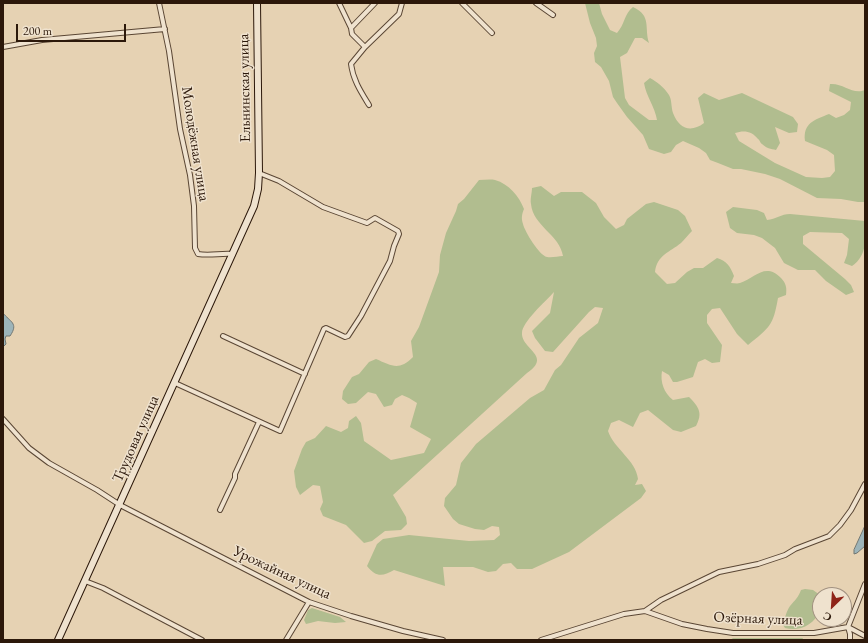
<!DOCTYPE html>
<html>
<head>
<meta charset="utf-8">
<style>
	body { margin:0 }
	#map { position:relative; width:868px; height:643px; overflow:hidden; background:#e6d2b3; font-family:"EB Garamond",serif }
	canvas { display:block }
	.frame { position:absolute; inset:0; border:4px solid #2c180a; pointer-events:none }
	.north { position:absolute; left:812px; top:587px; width:40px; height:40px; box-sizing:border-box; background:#efe2ce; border:1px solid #a19180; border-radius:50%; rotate:205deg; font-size:11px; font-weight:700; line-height:16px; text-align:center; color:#2c180a }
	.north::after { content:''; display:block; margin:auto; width:14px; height:18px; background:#8f2418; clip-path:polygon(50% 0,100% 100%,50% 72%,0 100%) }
	.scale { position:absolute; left:16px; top:24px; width:110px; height:18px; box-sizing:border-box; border:2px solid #2c180a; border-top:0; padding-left:5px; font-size:12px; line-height:14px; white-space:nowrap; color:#2c180a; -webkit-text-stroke:3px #efe2ce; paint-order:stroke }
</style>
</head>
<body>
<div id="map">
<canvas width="868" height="643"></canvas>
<div class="frame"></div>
<div class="north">С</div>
<div class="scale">200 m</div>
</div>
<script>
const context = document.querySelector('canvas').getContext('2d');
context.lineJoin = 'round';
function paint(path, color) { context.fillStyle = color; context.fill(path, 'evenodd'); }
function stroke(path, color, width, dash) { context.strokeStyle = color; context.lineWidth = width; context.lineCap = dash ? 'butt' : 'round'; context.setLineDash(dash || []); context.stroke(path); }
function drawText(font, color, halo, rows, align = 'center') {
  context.font = font + ' "EB Garamond",serif'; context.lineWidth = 3; context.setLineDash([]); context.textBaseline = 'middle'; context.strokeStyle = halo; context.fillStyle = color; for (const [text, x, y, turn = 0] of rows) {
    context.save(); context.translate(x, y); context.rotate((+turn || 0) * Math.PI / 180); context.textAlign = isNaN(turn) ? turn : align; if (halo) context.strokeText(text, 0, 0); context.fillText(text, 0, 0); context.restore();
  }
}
const green = new Path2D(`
	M585,3H599L602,14L610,30L617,33C625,24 624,14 633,7C652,16 644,27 649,43L642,38H635L627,53L620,57L625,98L629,105L649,120H657C655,107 646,96 644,83L650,78C657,82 664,87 669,95C672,100 671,107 673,113C679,129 691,133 704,123L698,98L704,93L719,100L742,93L793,117L798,124L797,132L789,133L775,127L780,143L776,150C771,149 766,148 762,144C761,144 759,139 758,139C752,131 744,130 735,133L739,141L775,163L806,177L822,178L830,177L835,171L834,155L827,150L805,141C803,123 814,120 829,114L836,118L844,115L850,110L851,102L829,91L830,84C844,83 852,95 865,90V202H858L841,199L817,198L780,179L765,174L741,169H733L718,163L710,160L706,153L699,148L683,141L676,145L671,152L664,154L649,149L643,135L627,117L617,103L613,97L609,81L601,67L595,62L594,53L597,46L596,38L590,23Z
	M479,180C484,180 490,179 495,180C509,184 519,196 524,209C522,214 521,218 523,224C525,232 539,255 547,257C552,258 558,256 563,256C560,235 533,226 531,204C530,199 532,193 532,188L541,186L554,196L561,192H582L596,203L604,217L616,229L624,225L627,219L646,204L654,202L678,210L685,216L692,231C688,235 685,239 681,243C670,252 657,255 655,272L667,284L675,283L687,272L694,268H703L717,258C727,261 730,266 734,276L731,283C734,283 737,284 740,283C755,278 765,262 781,278C786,283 787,288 786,295L778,298C773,326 770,327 748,345L737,334L720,308L712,309L707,315V323L722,345L720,362L712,363L705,359L698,362L693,377L677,382H673L669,375L662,371C660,382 664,393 673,400L689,397C699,407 703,413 696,426L681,432L673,430L648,410L640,413L633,427L619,420L611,423L608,431C614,449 636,460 638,479L635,485L642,484L646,491L641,498L569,552L532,569H517L511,563L503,564L496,571L488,572L473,567H443L445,586L394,570C382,577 376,577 367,566L377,544L383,539L409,535L469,541L494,540L500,535L499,527L492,526L484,530L475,529L459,524L453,519L444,506L445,498L456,485L461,463L476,444L530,398L544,390L555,370L561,365L579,338L598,323L603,308L595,307L589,312L553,352L545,351L535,338L532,331L550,313L554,292C546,301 522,322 522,333C521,349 553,356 527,373L393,495L406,517L407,524L401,530L385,531L372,541L364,543L346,525L323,516L320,509L323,502L320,486L313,485L300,495L296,487L294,471L302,449L306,442L315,438L326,426L341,432L348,428L349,421L356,416L361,423L364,441L391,460L424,453L431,439L410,427L417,403L409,398L402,395L395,399L392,405L384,407L376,394L368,392L356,403L348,404L342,399L343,391L352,377L359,374L369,362L376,359C392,366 399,371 413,357L411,341L419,327L439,272L440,255L446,233L456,211L458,204L464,199Z
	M733,207L757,210L764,213L767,220C776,219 781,214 790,214L865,221C865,239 868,255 852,266L844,263L847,255L849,239L842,233L810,232L803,236V244L845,279L851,285L854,292L846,295L826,281L815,270H798L784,263L775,248L762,238L754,235L737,233L730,228L726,212Z
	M805,589L813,590L820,595C820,600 821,607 820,611C814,625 799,632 785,628L783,625C785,618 786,612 790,606C795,600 798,598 801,590Z
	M312,608L340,617L346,622L335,623L318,621L306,624L304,620L308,610Z
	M733,638H803L802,640H730Z`);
const water = new Path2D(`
	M3,313C10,322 19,323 10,336H6L5,339L6,344L3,347Z
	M865,526V546L857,553L854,554V550Z`);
const street = new Path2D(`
	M159,3L169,51L180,129L190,175L194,206L195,248L198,254C210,256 221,253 233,254
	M339,3L351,28L352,34L365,47L351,64C353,80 361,92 369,105
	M462,3L492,33
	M536,3L553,15
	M351,28L375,3
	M3,47L42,40L165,29
	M365,47L399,14L402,3
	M223,336L305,374
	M175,383L280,431L324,329L326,328L345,337L348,336L361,316L390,261L394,246L399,234L398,231L375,218L367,223L323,207L279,181L259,173
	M3,419L29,448L49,463L97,490L120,505L309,602L351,616L403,631L443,640
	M220,510L235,478V474L259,422
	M85,581L103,588L202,640
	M645,611L661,600L719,572L758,564L785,555L795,549L829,536L840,525L851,510L865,484
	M286,640L309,602
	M541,640L624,614L645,611L682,624L707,629L733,633H814L848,627L865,636
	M850,640V634L848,627L865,584`);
const secondary = new Path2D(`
	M58,640L254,206L258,189L259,173L257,3`);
const streetNames = [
	["Ельнинская улица",245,88,-91],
	["Молодёжная улица",195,144,81],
	["Трудовая улица",136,439,-66],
	["Урожайная улица",282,573,25],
	["Озёрная улица",758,619,2]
];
paint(green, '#b1bd8f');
paint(water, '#9db4b9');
stroke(water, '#707673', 1);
stroke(street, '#5a4634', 6);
stroke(secondary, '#2c180a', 8);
stroke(street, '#efe2ce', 4);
stroke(secondary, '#efe2ce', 6);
drawText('15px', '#2c180a', '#efe2ce', streetNames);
</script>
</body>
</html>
